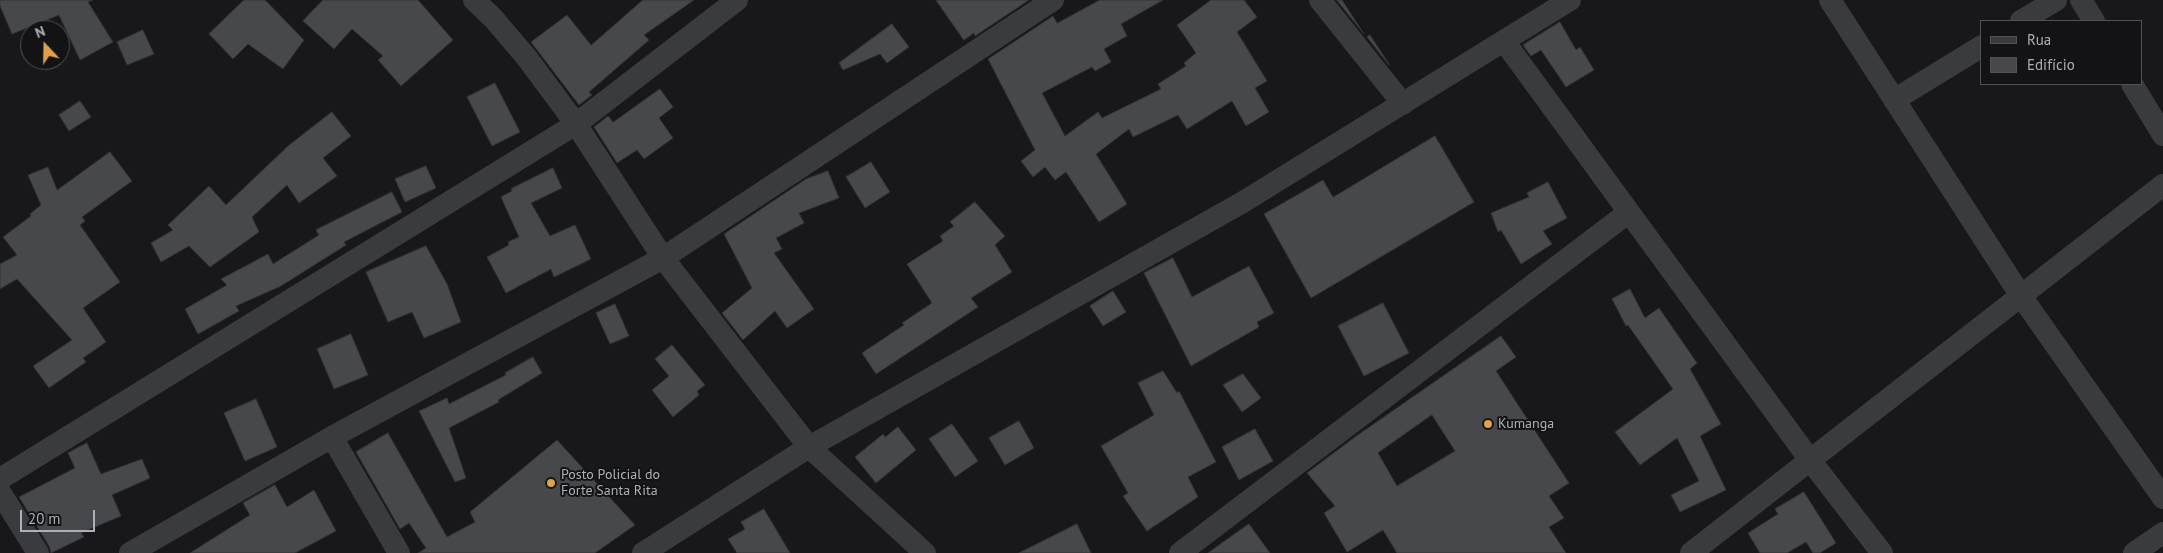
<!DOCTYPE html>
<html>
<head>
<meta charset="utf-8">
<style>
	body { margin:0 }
	#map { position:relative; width:2163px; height:553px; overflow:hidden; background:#18181a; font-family:"PT Sans",sans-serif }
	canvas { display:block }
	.legend { position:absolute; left:1980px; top:20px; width:162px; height:65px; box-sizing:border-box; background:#131315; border:1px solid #505256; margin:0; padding:6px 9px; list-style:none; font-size:15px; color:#acb1b8 }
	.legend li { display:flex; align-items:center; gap:10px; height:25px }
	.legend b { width:25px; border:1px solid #505256 }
	.north { position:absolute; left:20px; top:20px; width:50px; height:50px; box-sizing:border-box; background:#131315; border:1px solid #505256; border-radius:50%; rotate:339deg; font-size:14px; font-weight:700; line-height:20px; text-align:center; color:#acb1b8 }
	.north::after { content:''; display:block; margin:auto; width:18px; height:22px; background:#e0a04a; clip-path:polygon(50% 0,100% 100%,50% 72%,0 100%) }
	.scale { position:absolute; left:20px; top:510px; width:75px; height:22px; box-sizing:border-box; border:2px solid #acb1b8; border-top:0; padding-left:6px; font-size:15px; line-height:18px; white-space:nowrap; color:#acb1b8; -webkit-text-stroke:4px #131315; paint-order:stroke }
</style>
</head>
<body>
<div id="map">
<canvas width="2163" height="553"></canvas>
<ul class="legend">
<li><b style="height:6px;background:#3a3b3f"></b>Rua</li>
<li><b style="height:14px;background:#47484c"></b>Edifício</li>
</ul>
<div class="north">N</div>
<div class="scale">20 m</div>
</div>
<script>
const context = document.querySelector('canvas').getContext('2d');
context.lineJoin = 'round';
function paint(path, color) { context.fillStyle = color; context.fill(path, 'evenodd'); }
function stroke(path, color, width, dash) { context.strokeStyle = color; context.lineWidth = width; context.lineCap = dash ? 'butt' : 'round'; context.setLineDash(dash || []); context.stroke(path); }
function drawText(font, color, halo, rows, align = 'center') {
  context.font = font + ' "PT Sans",sans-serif'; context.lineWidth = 4; context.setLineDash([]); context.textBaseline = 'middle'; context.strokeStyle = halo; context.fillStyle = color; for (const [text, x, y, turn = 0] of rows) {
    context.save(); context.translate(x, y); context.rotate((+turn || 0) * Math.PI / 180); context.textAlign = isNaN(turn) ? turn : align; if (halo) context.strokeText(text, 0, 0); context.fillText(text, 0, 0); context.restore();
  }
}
const building = new Path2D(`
	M0,0H93L88,2L113,42L80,60L59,15L12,34L0,6Z
	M244,0H265L304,40L283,69L248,44L233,59L209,34Z
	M323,0H418L453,40L401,86L378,60L383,56L352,29L334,49L303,21Z
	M643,0H694L644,35L649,40L589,92L592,95L579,105L531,42L567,15L591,45Z
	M936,0H1029L975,36L974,33L964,40Z
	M1100,0H1163L1121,24L1127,36L1104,49L1111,62L1095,71L1092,67L1042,93L1065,136L1098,112L1102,118L1161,89L1158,84L1186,66L1184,63L1196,53L1177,25L1211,0H1244L1257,17L1237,32L1267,81L1255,88L1269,112L1246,126L1232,101L1187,129L1178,115L1133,137L1129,129L1096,154L1127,204L1099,222L1066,172L1055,180L1045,167L1033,177L1021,161L1035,150L988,59L1053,16L1057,23Z
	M1337,0H1342L1364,34Z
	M1560,22L1576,50L1580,47L1594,70L1566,87L1541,50L1531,56L1523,45Z
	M892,24L909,47L887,63L880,54L843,70L839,63Z
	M143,30L154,54L127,65L117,42Z
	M1370,35L1389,64V65L1367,37Z
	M495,83L520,132L492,146L467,97Z
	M660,89L673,107L659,118L673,138L644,159L637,150L617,163L594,127L608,116L613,122Z
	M80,101L91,117L69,131L59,115Z
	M332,112L351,136L323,158L337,176L299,203L287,185L252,217L259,232L210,267L189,246L161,262L151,243L173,230L168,225L209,186L226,205L288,146Z
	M1435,136L1474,202L1311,298L1264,214L1323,180L1333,197Z
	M110,152L132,181L82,217L85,221L80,225L120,282L83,308L106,342L83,358L86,362L49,388L33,366L72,340L17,279L0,289V264L17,255L3,237L31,216L30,214L41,205L28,175L48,167L57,190Z
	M871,162L890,192L865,208L846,177Z
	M426,166L436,188L405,202L395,179Z
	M553,168L562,188L531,203L550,236L575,225L591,259L554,277L551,269L506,293L487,257L509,245L508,242L519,237L501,197L512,191L511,189Z
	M828,171L839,198L799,213L804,223L776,238L782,249L774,253L814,309L787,328L775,311L743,340L722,313L752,288L724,234L806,179Z
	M1548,182L1567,218L1543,231L1552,244L1521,264L1501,230L1498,232L1491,213L1529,197L1527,193Z
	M392,192L402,212L344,242L346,245L281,286L236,306L239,311L198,334L185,309L227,285L221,279L268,254L273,264L319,235L316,230Z
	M975,202L1005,236L995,245L1012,272L971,298L978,307L876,374L862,353L904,325L902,323L932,303L907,264L943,241L940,236L954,226L950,222Z
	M426,246L447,284L461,322L424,338L412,312L388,322L366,272Z
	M1173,258L1192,297L1249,266L1274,313L1257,322L1259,327L1191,366L1144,273Z
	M1630,289L1645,318L1659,308L1697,363L1690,369L1721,424L1700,436L1726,490L1680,512L1671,495L1699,481L1677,438L1640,465L1615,432L1673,389L1628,325L1626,326L1612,299Z
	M1113,291L1126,312L1103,326L1090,306Z
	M1383,303L1409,353L1364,376L1338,326Z
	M615,304L629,336L610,344L596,313Z
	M351,334L368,375L334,389L317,349Z
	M1501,336L1516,357L1496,371L1569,483L1549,496L1564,518L1549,527L1566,553H1397L1383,530L1347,552L1324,513L1335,506L1307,473L1355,437ZM1432,415L1455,451L1397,486L1378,453Z
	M672,345L705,385L697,391L699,395L673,417L652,390L669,376L655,359Z
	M533,357L542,373L498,400L499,402L449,428L466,478L455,482L419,411L447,398L449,404L506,375L505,373Z
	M1163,371L1177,393L1179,391L1216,462L1188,477L1198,497L1147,531L1123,496L1128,493L1101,446L1154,415L1138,383Z
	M1243,374L1261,398L1242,412L1223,385Z
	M256,399L277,447L245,461L224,413Z
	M1019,421L1034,448L1005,465L989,438Z
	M952,424L978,461L955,477L929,439Z
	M898,427L916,450L876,483L855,457L883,434L885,437Z
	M1255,429L1273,461L1239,480L1222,447Z
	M388,433L447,537L475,522L470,512L557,440L635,525L595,553H418L426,548L409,523L400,529L356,452Z
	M87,443L101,474L142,459L150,478L112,495L121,516L81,533L84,537L51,553L49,546L19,497L75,468L68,453Z
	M275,485L287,507L314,490L336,531L295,553H190L250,515L243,503Z
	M1804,492L1836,543L1820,553H1813L1806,542L1787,553H1760L1748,533L1778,514L1775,509Z
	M764,509L790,553H737L728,539L745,529L741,522Z
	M1077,524L1091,553H1019Z
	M1249,524L1270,553H1208Z`);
const street = new Path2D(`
	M474,0L493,18L527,58L576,124L663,258L809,447L925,553
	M1320,0L1403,104
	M1830,0L2021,296L2163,498
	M2081,0L2094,21
	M2021,21L2056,0
	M1504,41L1810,460L1882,553
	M2132,84L2163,135
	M1894,100L1982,46
	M332,437L399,553
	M0,479L576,124L737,0
	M0,492L38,553
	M130,553L332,437L663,258L1053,0
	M643,553L809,447L1243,202L1570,0
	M1180,553L1629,212
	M1691,553L2163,185
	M2134,553L2163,533`);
const markers = [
	[1488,424,5,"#e0a04a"],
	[551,483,5,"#e0a04a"]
];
const poiNames = [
	["Kumanga",1498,424],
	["Posto Policial do",561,475],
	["Forte Santa Rita",561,491]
];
paint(building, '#47484c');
stroke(building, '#323336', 1);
stroke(street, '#3a3b3f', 22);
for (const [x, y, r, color] of markers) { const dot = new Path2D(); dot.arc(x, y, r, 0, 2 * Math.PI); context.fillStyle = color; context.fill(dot); stroke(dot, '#131315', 2); }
drawText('14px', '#acb1b8', '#131315', poiNames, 'left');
</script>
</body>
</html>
